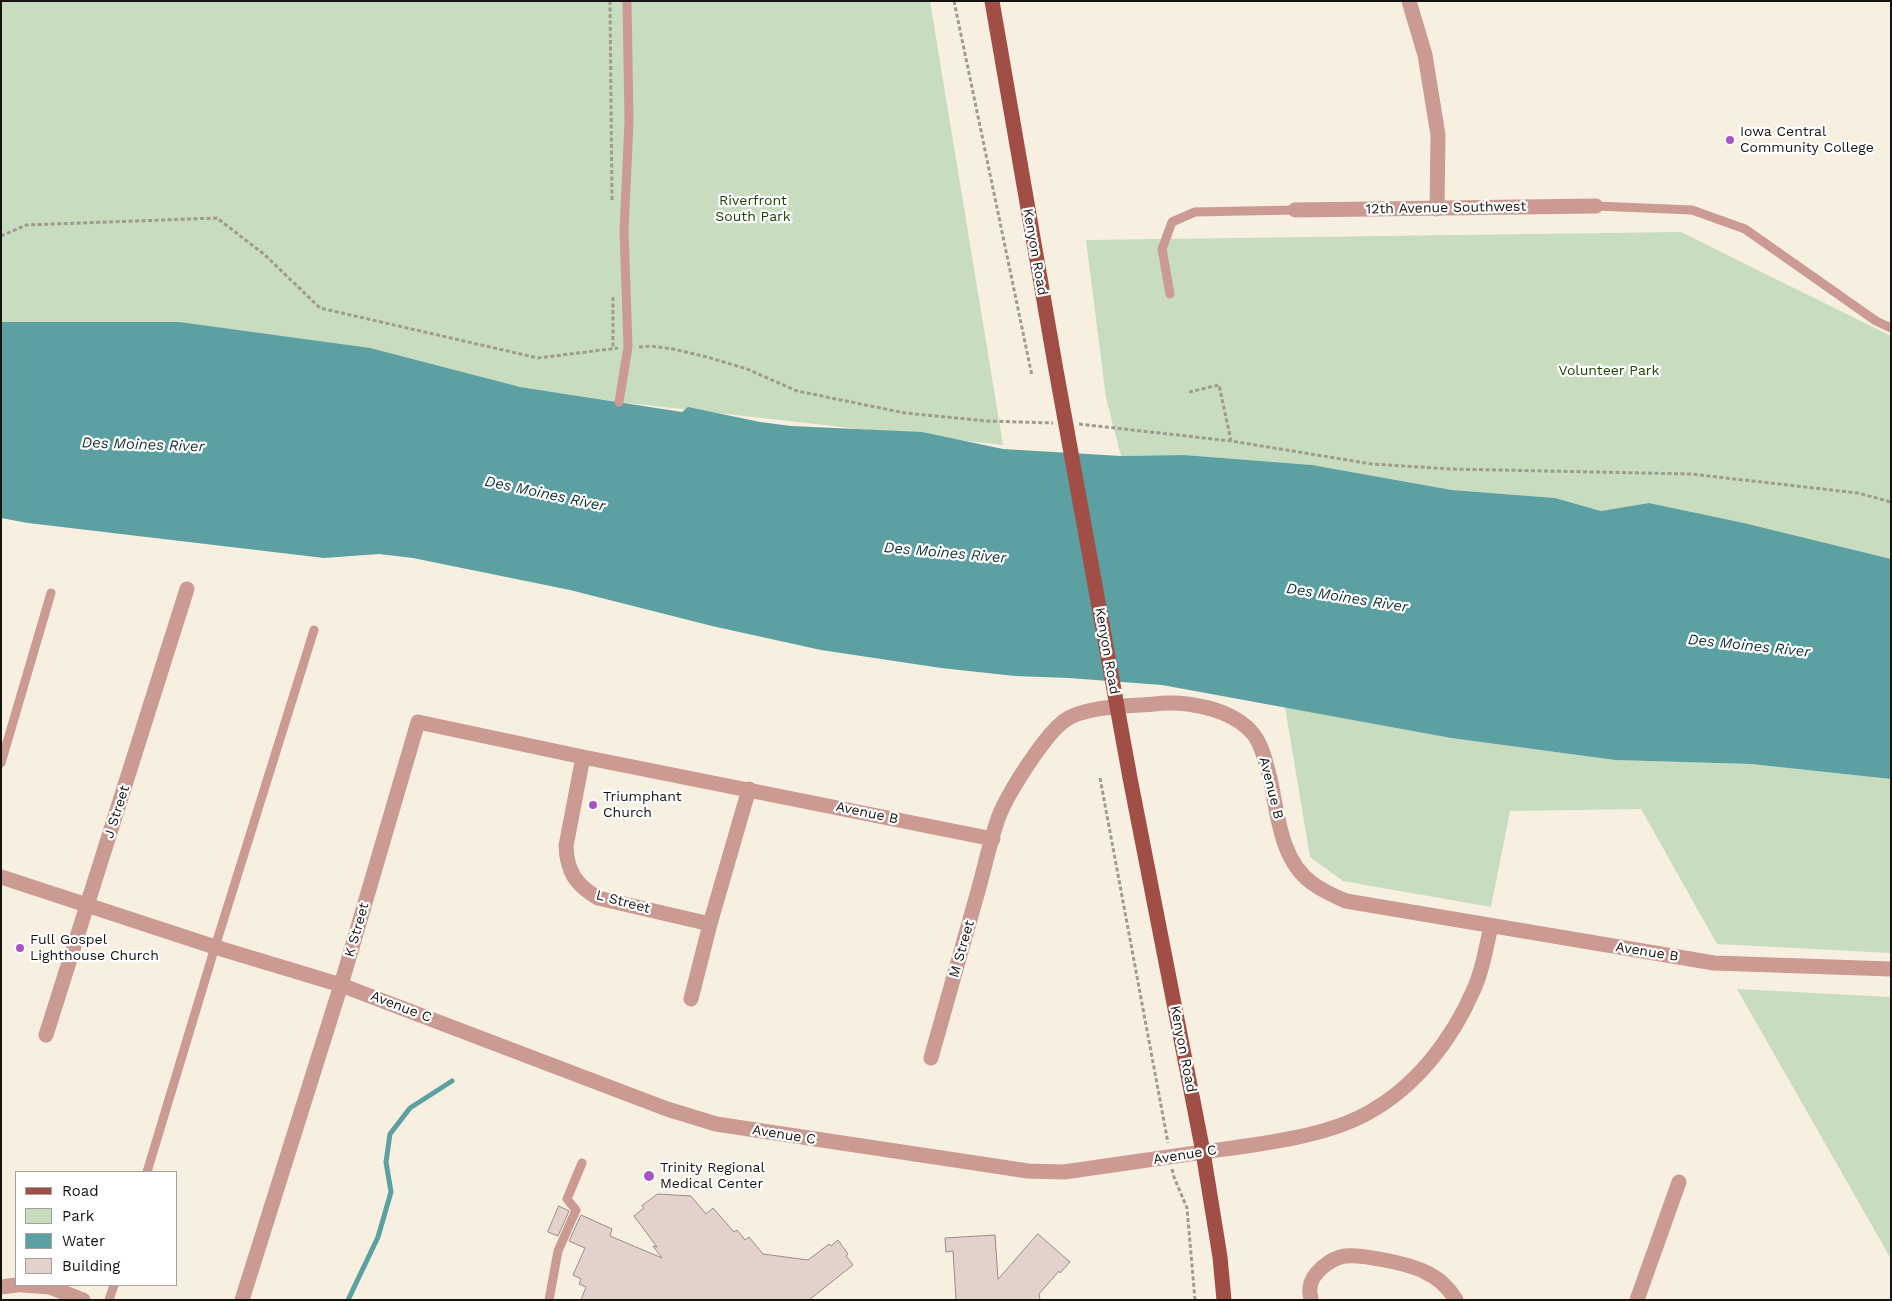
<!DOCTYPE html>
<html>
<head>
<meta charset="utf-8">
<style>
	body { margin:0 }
	#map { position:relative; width:1892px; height:1301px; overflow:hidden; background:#f7f0e1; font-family:"Work Sans",sans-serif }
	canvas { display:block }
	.frame { position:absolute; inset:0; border:2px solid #15130e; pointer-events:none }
	.legend { position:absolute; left:15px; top:1171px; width:162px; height:115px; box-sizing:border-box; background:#fff; border:1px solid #a1a19f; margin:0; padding:6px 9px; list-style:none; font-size:15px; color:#15130e }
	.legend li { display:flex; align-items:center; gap:10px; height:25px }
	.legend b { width:25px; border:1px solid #a1a19f }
</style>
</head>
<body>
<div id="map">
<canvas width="1892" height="1301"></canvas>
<div class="frame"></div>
<ul class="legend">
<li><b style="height:6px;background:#a14f46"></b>Road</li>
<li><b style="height:14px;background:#c8dcbf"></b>Park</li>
<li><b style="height:14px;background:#5ca0a2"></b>Water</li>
<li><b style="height:14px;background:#e3d1cb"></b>Building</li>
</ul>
</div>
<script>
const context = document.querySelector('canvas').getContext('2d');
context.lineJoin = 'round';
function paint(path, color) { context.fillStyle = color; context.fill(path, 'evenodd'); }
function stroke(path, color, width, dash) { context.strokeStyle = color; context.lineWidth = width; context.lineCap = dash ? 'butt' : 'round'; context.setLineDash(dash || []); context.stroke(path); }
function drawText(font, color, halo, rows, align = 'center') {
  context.font = font + ' "Work Sans",sans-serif'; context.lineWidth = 4.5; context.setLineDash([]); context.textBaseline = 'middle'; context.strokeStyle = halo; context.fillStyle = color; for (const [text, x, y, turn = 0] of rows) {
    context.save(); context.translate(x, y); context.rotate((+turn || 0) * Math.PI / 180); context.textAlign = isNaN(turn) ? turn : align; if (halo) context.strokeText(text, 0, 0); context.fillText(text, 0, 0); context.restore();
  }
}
const green = new Path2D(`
	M1,1H930L1003,445L619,402L520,387L1,341Z
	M1681,232L1891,336V559L1744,523L1649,503L1601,511L1555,498L1452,490L1312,465L1184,455L1121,456L1106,398L1086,240Z
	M1285,707L1451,738L1615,760L1751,764L1891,779V953L1717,944L1641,809L1510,811L1491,907L1343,881L1310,857Z
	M1737,989L1891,997V1259Z`);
const water = new Path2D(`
	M1,322H179L370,348L520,387L682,412L688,407L760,422L791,426L922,432L1003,449L1121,456L1184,455L1312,465L1452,490L1555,498L1601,511L1649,503L1744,523L1891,559V779L1751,764L1615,760L1451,738L1162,685L1069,678L1015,676L941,668L821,650L712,626L570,590L413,558L379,554L324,558L28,523L1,518Z`);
const stream = new Path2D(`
	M348,1300L378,1237L391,1192L386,1162L390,1134L410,1108L452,1081`);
const building = new Path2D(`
	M658,1194L691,1196L706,1214L713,1208L734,1232L737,1230L745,1240L749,1237L763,1254L808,1260L829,1244L831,1246L838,1240L848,1254L846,1256L853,1265L809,1300H581L586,1287L579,1284L581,1279L573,1275L585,1248L569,1241L581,1215L612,1229L610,1236L662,1258L653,1246L657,1247L634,1216L644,1208L642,1206Z
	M559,1206L569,1211L558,1236L548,1232Z
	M1038,1234L1070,1262L1060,1273L1059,1271L1039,1294L1040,1300H956L953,1251L946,1252L945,1238L995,1235L998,1279Z`);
const path = new Path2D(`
	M610,1L612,201
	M954,1L1032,376
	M1,236L26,225L217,218L265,255L320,308L538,358L618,348
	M613,297V348
	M639,347L651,346L673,349L707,357L747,369L797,391L905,413L987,421L1053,423
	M1189,392L1219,385L1231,441
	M1079,424L1231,441L1372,464L1450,469L1691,474L1858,493L1891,502
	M1100,778L1168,1143
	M1172,1169L1174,1177L1187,1208L1195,1300`);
const service = new Path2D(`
	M1596,206L1692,210L1745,229L1876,321L1891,328
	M1170,294L1162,249L1172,222L1195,212L1295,210
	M619,402L628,347L624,231L629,121L627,1
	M1,763L51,593
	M147,1172L215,947L314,630
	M109,1300L114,1285
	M549,1300L558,1251L576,1210L567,1199L582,1163`);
const minor = new Path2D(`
	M1409,1L1425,55L1438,135L1437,209
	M1295,210L1596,206
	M583,757L566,846C567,872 576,885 598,898L710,924
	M691,999L710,924L749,789
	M46,1035L187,589
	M931,1058C947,1002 962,947 978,891C985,867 990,840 999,816C1008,793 1044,736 1064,721C1083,706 1129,706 1154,704C1185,700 1233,708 1254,735C1263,747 1266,764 1270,778C1278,814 1280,860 1312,883C1323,891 1334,896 1346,901L1714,963L1891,969
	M1203,1152C1253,1145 1322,1138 1366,1114C1416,1087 1452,1040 1474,989C1483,970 1486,947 1491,926
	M22,1285L50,1287L83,1300
	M1,1287L17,1285
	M242,1300L341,985L418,722L583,757L993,839
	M1311,1300C1311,1296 1309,1292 1310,1288C1311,1273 1331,1258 1345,1256C1362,1254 1410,1264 1425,1272C1439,1278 1448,1287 1456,1300
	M1637,1300L1679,1182`);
const tertiary = new Path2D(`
	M1,877L215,947L341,985L667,1109L716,1124L1028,1171L1064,1172L1203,1152`);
const primary = new Path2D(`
	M992,1L1056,370L1130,778L1203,1152L1220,1257L1224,1300`);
const markers = [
	[1730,140,5,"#a454c4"],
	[593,805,5,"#a454c4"],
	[20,948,5,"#a454c4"],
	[649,1176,6,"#a454c4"]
];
const poiNames = [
	["Iowa Central",1740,132],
	["Community College",1740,148],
	["Triumphant",603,797],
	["Church",603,813],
	["Full Gospel",30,940],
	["Lighthouse Church",30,956],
	["Trinity Regional",660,1168],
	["Medical Center",660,1184]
];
const parkNames = [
	["Riverfront",753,201],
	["South Park",753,217],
	["Volunteer Park",1609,371]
];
const streetNames = [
	["12th Avenue Southwest",1446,208,-1],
	["Kenyon Road",1035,252,80],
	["Kenyon Road",1107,651,80],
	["Avenue B",1271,788,76],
	["J Street",117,812,-72],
	["Avenue B",867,813,12],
	["L Street",623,902,15],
	["K Street",357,930,-74],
	["M Street",962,949,-74],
	["Avenue B",1647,952,9],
	["Avenue C",401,1007,21],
	["Kenyon Road",1183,1049,79],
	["Avenue C",784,1135,9],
	["Avenue C",1185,1155,-9]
];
const waterNames = [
	["Des Moines River",143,445,2],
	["Des Moines River",545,494,12],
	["Des Moines River",945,553,5],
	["Des Moines River",1347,598,9],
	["Des Moines River",1749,646,6]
];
paint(green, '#c8dcbf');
paint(water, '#5ca0a2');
stroke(stream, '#5ca0a2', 5);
paint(building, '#e3d1cb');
stroke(building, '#9b8a85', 1);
stroke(path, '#a09b90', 3, [4, 2.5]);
stroke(service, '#ca9a93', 9);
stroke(minor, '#ca9a93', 15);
stroke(tertiary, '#ca9a93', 15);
stroke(primary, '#a14f46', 15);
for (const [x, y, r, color] of markers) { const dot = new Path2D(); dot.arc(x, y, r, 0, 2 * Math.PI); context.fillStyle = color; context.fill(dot); stroke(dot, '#fff', 2); }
drawText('14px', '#15130e', '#fff', poiNames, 'left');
drawText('14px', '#1d4301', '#fff', parkNames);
drawText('14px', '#15130e', '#fff', streetNames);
drawText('italic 15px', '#0f3233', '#fff', waterNames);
</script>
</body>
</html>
